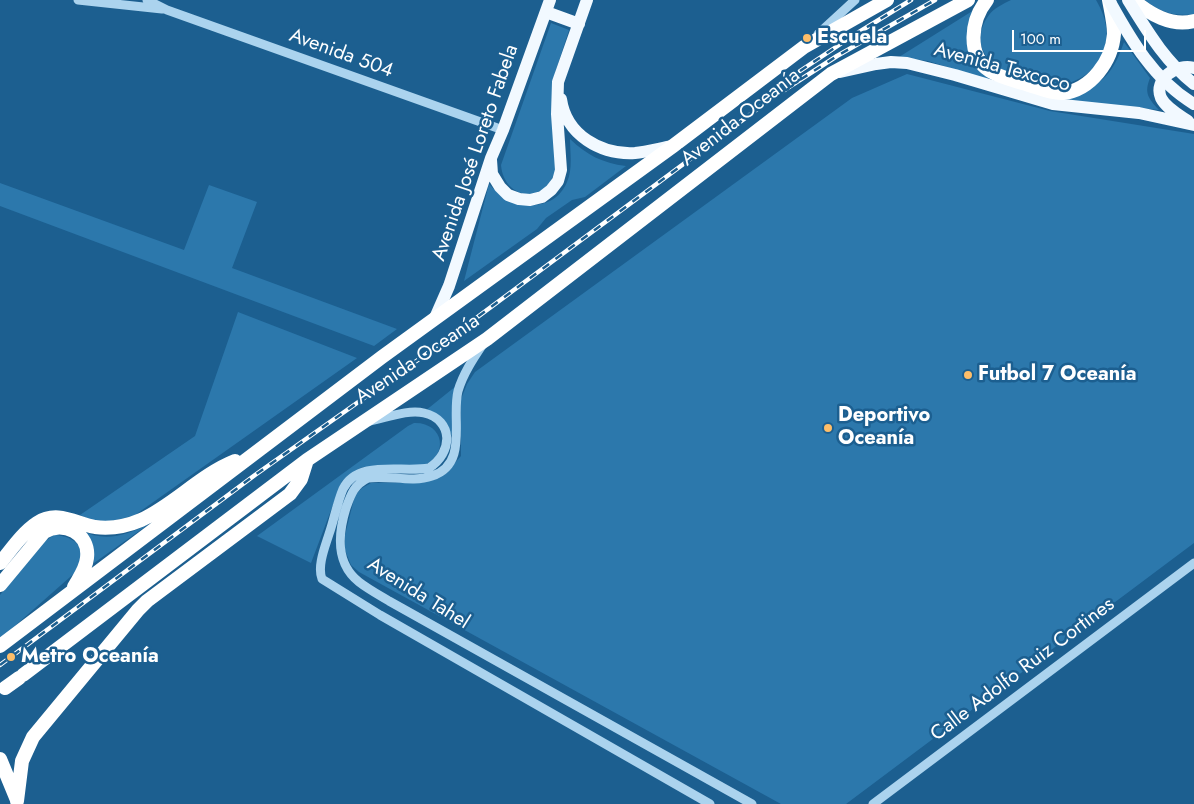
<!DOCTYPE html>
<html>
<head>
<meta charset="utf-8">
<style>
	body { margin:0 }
	#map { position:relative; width:1194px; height:804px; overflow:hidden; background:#1c5f90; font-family:Jost,sans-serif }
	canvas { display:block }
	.scale { position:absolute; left:1012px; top:30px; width:134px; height:22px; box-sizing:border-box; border:2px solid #fff; border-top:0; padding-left:6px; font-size:15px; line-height:18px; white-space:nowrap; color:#fff; -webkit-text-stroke:4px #1c5f90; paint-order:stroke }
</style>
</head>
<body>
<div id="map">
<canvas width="1194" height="804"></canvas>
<div class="scale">100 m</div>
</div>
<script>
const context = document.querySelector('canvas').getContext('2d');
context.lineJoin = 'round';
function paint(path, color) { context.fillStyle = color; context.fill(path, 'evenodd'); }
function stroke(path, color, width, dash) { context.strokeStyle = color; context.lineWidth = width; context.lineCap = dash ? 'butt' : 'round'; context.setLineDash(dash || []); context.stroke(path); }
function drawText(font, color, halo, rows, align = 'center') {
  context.font = font + ' Jost,sans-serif'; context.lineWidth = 5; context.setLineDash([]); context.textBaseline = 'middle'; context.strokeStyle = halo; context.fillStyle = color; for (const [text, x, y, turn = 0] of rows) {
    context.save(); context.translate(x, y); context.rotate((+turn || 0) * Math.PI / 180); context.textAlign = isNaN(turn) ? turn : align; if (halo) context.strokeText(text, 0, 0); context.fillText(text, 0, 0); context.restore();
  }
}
const green = new Path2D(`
	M1011,0H1096C1106,17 1111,36 1102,55C1092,75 1072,87 1049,84C1041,83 1032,79 1023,77C1014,74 1004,72 995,65C978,53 976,32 989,15C994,8 1003,4 1011,0Z
	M1145,0H1194V14C1175,17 1160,12 1145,0Z
	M974,10L968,25V40L1005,85L928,61L899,57Z
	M551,23L569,30L555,73V171C545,205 504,200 501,165Z
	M1124,42L1150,78C1144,93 1148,98 1159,110L1056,100C1096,87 1110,83 1124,42Z
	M907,74L1050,111L1194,134V543L1031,665L1029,671L1025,670L846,804H781L359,572L351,565L345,550V535L355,495L362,488L371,483L425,482L445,474L461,456V399L467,384L475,372L852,98Z
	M570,139C587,155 602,163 626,166L585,197L572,200L546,218L537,229L464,281L489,184C509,208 553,216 567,182C573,169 570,153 570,139Z
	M0,183L184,250L209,185L257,202L232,268L397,329L374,346L0,206Z
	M238,312L357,358L135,515C115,521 100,525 80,515L195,436Z
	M456,386L453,438L448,428L425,411Z
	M414,423C444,422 450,456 422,466L362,467L342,481L311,563L257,536L408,426Z
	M149,524L94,563L93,550L81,530C104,543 127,535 149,524Z
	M54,535C65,535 81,541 82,554C82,559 79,565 78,570L0,639V595L45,541Z`);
const minor = new Path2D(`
	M78,0L162,9
	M147,0L167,10L503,130
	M818,34L855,0
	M483,344C473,359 463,374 458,391C451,419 469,464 432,476C412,483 389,475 368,478C354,485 351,494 346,508C338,534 335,563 359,582C368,589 379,595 389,601L752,804
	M370,421C386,418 408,409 424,413C454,420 453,453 429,468C402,473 358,459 343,489C337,503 334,520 329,534C325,547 317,566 322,579L380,615L710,804
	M873,804L1194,563`);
const major = new Path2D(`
	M546,12L579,24
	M840,72L876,64L891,62L907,63L955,75L1053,104L1139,113L1194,125
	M561,99C566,135 601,155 635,153C647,152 661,148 673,146
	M1188,121C1179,115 1166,108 1161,98C1153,79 1177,63 1194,68
	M491,160L492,174L500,187L508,195L519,199L530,200L542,197L551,190L558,181L561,170L557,114L558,82L587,0
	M435,318L449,286L491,158L503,130L550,0`);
const highway = new Path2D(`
	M987,0C971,20 966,55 990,71C1001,78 1017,81 1029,85C1039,88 1052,94 1063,93C1091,90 1112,61 1114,34C1114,23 1111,11 1109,0
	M1133,0C1150,14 1171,27 1194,21
	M0,563C11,550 22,533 37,523C57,510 75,523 95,527C111,529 127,526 141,520C174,505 200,475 235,461
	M0,585L44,532C63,520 90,533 87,558C86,569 79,578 74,587
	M0,646L382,357L673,146L804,47L887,0
	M23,675L307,460L487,339L831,74L968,0
	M5,688L19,678
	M0,759L17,800
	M17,801L22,761L33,737L138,610L147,601L290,494L301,479L307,460`);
const rail = new Path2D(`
	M800,71L851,37L911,0
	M0,665L255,475L456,333L775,96L837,56L935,0`);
const majorBridge = new Path2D(`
	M1109,0C1131,40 1154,80 1194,104
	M1128,0C1148,32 1164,60 1194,84`);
const markers = [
	[807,38,5,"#febe69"],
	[968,375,5,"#febe69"],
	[828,428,5,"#febe69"],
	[11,657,5,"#febe69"]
];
const poiNames = [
	["Escuela",817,38],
	["Futbol 7 Oceanía",978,375],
	["Deportivo",838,416],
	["Oceanía",838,439],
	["Metro Oceanía",21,657]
];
const streetNames = [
	["Avenida 504",341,54,20],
	["Avenida Texcoco",1002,68,15],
	["Avenida Oceanía",741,118,-38],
	["Avenida José Loreto Fabela",476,153,-71],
	["Avenida Oceanía",418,360,-34],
	["Avenida Tahel",418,594,32],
	["Calle Adolfo Ruiz Cortines",1023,670,-37]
];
paint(green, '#2c78ac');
stroke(minor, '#abd3ee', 9);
stroke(major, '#f2f9ff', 12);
stroke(highway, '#fff', 14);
stroke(rail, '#fff', 4.5);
stroke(rail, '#1c5f90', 2.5, [8]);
stroke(majorBridge, '#f2f9ff', 12);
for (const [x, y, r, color] of markers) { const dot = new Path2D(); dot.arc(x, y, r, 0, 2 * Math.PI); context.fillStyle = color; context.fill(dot); stroke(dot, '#1c5f90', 2); }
drawText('bold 20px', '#fff', '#1c5f90', poiNames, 'left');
drawText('20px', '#fff', '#1c5f90', streetNames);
</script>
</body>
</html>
